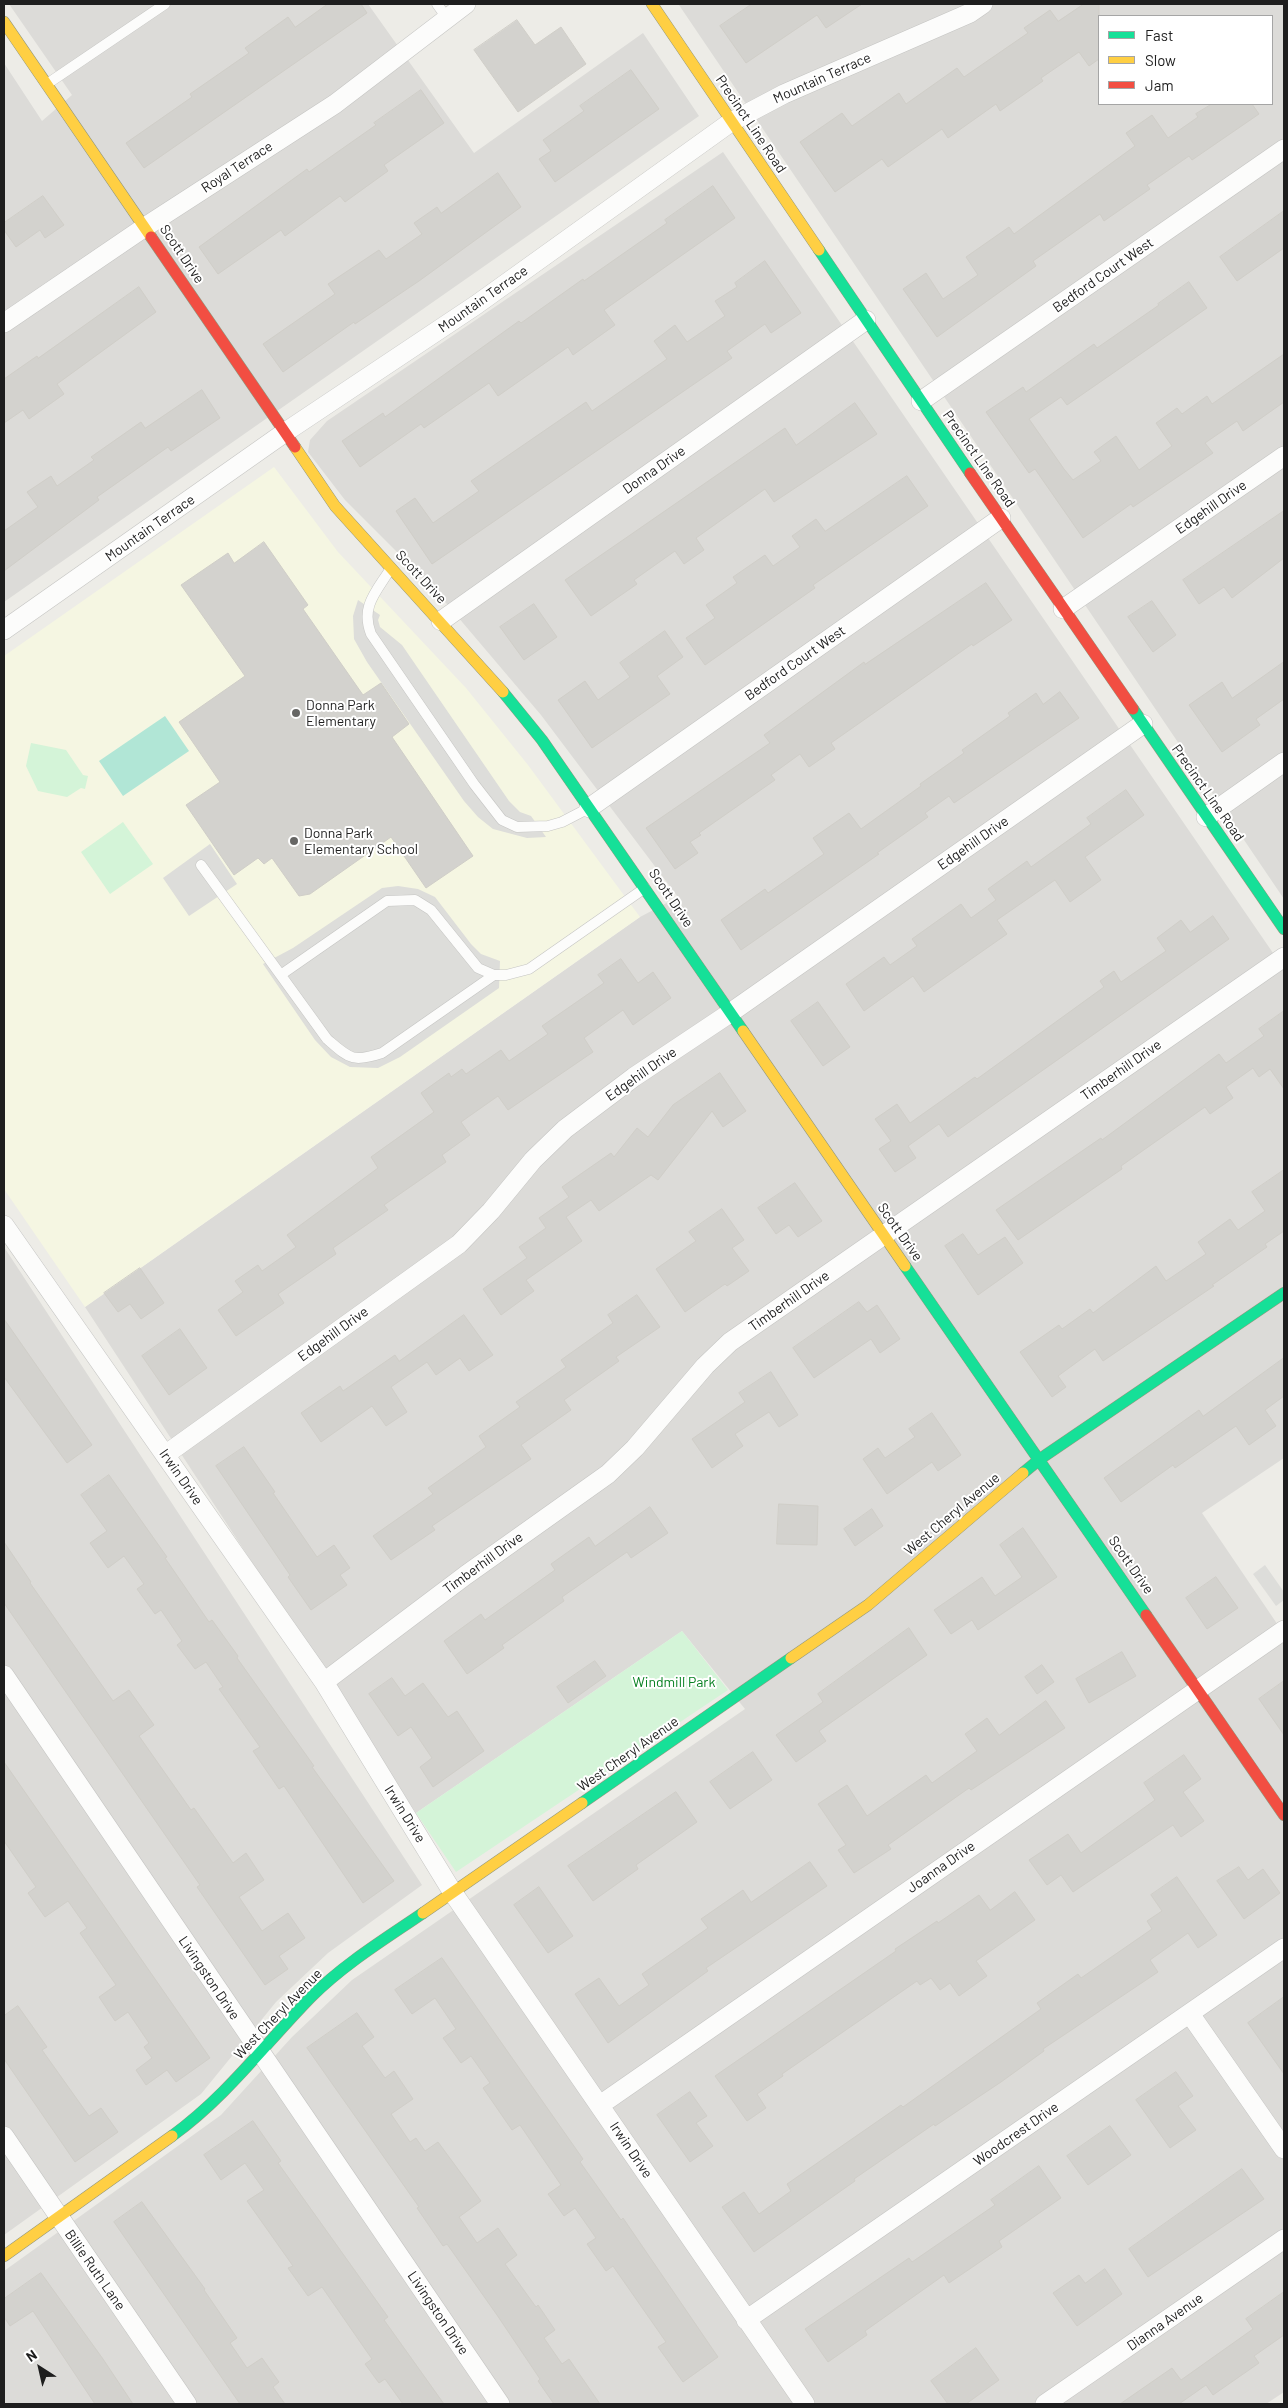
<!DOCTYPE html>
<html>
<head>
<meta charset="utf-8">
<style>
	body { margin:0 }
	#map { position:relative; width:1288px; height:2408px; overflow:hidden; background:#edece7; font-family:Barlow,sans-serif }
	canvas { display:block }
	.frame { position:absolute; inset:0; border:5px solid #1e1e1e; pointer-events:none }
	.legend { position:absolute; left:1098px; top:15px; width:175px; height:90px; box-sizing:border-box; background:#fff; border:1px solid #a5a5a5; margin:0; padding:6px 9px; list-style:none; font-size:15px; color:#1e1e1e }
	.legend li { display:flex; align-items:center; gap:10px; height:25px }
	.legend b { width:25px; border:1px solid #a5a5a5 }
	.north { position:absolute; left:15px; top:2343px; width:50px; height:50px; -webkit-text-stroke:4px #fff; paint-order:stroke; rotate:325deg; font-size:14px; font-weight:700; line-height:20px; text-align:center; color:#1e1e1e }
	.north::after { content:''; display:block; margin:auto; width:18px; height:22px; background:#1e1e1e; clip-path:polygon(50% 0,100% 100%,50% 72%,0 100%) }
</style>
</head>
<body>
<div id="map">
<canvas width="1288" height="2408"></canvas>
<div class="frame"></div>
<ul class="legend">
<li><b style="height:6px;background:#16e098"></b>Fast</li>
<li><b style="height:6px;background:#ffcf43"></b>Slow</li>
<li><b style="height:6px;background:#f24e42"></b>Jam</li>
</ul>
<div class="north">N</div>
</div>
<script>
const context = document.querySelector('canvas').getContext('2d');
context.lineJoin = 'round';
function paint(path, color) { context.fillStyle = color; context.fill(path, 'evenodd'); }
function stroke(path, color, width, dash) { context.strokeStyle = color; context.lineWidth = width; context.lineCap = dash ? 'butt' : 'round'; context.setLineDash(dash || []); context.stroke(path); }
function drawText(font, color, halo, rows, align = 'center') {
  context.font = font + ' Barlow,sans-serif'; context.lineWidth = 4; context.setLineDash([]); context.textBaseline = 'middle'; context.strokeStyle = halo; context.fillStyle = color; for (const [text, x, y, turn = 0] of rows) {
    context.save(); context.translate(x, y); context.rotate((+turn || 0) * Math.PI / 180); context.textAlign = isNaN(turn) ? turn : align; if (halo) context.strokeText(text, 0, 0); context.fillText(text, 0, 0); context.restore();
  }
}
const residential = new Path2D(`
	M9,4H368L474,153L643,33L699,116L4,602V63L42,121L72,95Z
	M681,4H1284V899L679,5ZM1099,16H1272V104H1099Z
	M723,152L1284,969V1458L1202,1513L1284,1634V2392L1266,2404H4V2271L221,2115L292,2037L352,1980L745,1709L682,1631L416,1813L85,1307L640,917L678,897L541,715L435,590L345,500L308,452L310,440L327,421Z
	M4,1247L422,1885L328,1953L276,2002L201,2094L4,2235Z`);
const education = new Path2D(`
	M274,467L338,552L466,688L528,765L640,917L85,1307L4,1189V656Z`);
const park = new Path2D(`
	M31,743L66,750L83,775L88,776L85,789L81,788L67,797L38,791L26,766Z
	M123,822L153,864L110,894L81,852Z
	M682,1631L728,1690L456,1872L416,1813Z`);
const pitch = new Path2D(`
	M165,716L189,751L123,796L99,761Z`);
const parking = new Path2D(`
	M358,600L380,615L378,620L380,627L402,645L509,801L520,812L531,816L546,837L527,838L493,829L478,817L464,801L367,662L354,639L353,616Z
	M210,844L237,884L189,916L163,878Z
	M398,886L418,889L435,897L471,944L481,954L500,961L499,988L400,1057L378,1068L350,1067L331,1057L315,1040L263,964L293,948L382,888Z
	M1265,1565L1284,1592V1600L1276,1606L1253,1574Z`);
const building = new Path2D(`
	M328,4H361L367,13L144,168L126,143L192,97L190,94L249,53L245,48L288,17L295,27Z
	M752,4H862L826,28L817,15L746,63L720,26Z
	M1084,4H1099V59L1089,66L1079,52L1041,78L1043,81L1000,111L996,104L948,138L942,129L888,167L882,159L835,192L800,142L842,113L852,126L899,93L906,104L957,68L964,77L1028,33L1024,28L1050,10L1058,21Z
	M517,20L535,45L561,27L586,64L518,112L474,50Z
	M631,70L659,109L555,182L539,159L551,151L543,140L584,111L580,106Z
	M421,90L444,123L384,165L388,171L345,202L340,196L285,236L281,230L218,274L199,247L307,169L309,172L376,125L374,123Z
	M1212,104H1252L1259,114L1192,160L1189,156L1147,185L1150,189L1104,221L1100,214L1033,261L1036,266L937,337L903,289L926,273L943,299L978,275L966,257L1009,227L1014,234L1135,146L1126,133L1152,115L1168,138L1198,117L1196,114Z
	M498,173L521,207L419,281L355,324L354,322L283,372L263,344L335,294L328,284L379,250L386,259L422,234L414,223L437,207L441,213Z
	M713,186L735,218L604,310L615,325L573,355L568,347L498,396L489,383L424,428L421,424L360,467L342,441L383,413L385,417L519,321L521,323L583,279L584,281L667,223L665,220Z
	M43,196L64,225L45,238L40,230L16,247L4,230V223Z
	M1284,211V248L1237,281L1220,257Z
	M765,261L801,313L771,333L765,324L727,351L732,358L432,564L396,511L415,498L433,523L479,491L471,481L586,402L592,411L667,359L654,341L675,325L687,342L725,316L715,301L737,287L735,283Z
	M1189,282L1207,308L1067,405L1061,397L1029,419L1064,469L1073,480L1101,461L1094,452L1116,436L1139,470L1172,446L1156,423L1177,408L1182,414L1207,396L1212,404L1284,354V402L1243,431L1237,421L1205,443L1213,453L1133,507L1131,504L1083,538L1035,469L1029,473L986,412L1023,387L1026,392L1094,344L1097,348L1159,305L1158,304Z
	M139,287L156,312L57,384L64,394L29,419L23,410L4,423V379L37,356L38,358Z
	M202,390L220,418L171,451L168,447L97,497L99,500L4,571V531L38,507L27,492L51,476L57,486L94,460L91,457L141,422L145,428Z
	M855,403L877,434L774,502L765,489L696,538L704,550L684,564L675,551L634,580L637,584L591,616L565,580L785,428L796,445Z
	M907,476L928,506L813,585L815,588L705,665L686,638L715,618L706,605L737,583L733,577L765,555L773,566L800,547L792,536L816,519L825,531Z
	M1284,511V558L1232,598L1224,587L1199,604L1183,580Z
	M264,542L308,605L303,609L363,695L381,683L409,724L392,737L473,856L426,888L391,837L310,894L299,896L272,858L264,864L258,858L234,875L186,805L220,782L179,722L245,676L181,585L228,553L234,563Z
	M986,583L1012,620L973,646L972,644L831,743L835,749L809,767L800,754L771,775L775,780L699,833L701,835L690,842L698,853L675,869L646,828L770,743L764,735L864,662L865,664Z
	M1152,601L1176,635L1153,652L1128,617Z
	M534,604L557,637L524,660L500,627Z
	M665,631L683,657L657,676L670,694L592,748L558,700L585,681L598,700L630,677L620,663Z
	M1284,662V699L1256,719L1260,725L1222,752L1189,705L1222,682L1232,698Z
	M1060,692L1079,718L954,803L949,796L925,813L928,817L877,853L879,854L741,950L721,920L765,889L768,893L824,854L813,838L849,813L861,829L921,786L920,784L964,753L962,750L1010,716L1008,713L1036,693L1043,704Z
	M1126,790L1144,815L1085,857L1101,880L1070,902L1055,880L997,920L1007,934L924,992L913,976L864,1011L846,984L884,957L890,965L917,946L912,939L961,904L971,918L996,900L988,889L1027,861L1031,867L1091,824L1087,818Z
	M1213,916L1229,939L948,1137L939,1124L908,1146L916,1158L895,1172L879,1149L891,1141L875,1119L897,1104L910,1123L975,1077L977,1079L1104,987L1100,981L1114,971L1121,982L1166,951L1157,938L1181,920L1190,932Z
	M621,959L638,983L653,972L671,998L633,1025L623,1010L584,1038L593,1052L571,1067L508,1110L498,1096L461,1122L470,1135L442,1155L446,1162L384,1205L388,1210L333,1248L336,1254L278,1294L284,1303L236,1336L218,1310L243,1292L235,1281L258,1265L262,1271L296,1247L287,1235L378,1168L371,1157L434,1112L421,1093L449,1073L451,1077L462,1069L466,1074L501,1050L509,1061L548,1034L542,1026L604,983L598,975Z
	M818,1002L850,1047L823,1066L791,1021Z
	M1284,1011V1089L1270,1069L1259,1077L1253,1068L1226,1087L1233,1098L1210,1114L1205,1107L1121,1166L1122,1169L1018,1240L996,1210L1101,1138L1102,1140L1219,1054L1226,1063L1264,1036L1259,1029Z
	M720,1073L746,1111L723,1127L712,1111L658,1180L651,1175L599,1211L591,1200L566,1217L582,1241L526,1280L534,1291L501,1315L483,1289L527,1258L519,1247L546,1228L539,1218L569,1197L562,1187L611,1153L614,1157L637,1128L648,1137L673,1105Z
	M1284,1170V1231L1265,1244L1267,1247L1212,1285L1214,1286L1103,1361L1095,1349L1058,1376L1066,1387L1052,1397L1020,1352L1059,1325L1062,1329L1090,1309L1093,1313L1156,1266L1166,1281L1206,1254L1198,1242L1230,1219L1238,1230L1265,1211L1252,1192Z
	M795,1183L822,1221L798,1237L789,1225L776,1234L758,1208Z
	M722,1209L744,1240L732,1248L749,1271L727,1286L725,1284L685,1312L656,1269L696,1241L689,1232Z
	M963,1234L978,1255L1005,1237L1023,1263L978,1295L945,1246Z
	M140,1268L164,1303L141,1319L130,1304L118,1312L104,1293Z
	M637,1295L660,1327L616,1357L619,1361L564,1400L571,1410L521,1445L531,1459L432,1526L435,1530L391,1560L373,1536L433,1494L428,1488L486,1447L479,1436L520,1407L516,1402L566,1367L561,1360L613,1323L608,1315Z
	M859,1302L867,1312L877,1305L900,1339L880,1353L871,1339L814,1378L793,1348Z
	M464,1315L493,1355L469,1371L460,1358L436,1375L427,1362L391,1387L407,1412L386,1426L372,1406L321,1442L301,1413L340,1386L343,1391L395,1355L399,1361Z
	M4,1319L92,1445L67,1463L4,1377Z
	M180,1329L207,1368L169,1395L142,1356Z
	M1284,1358V1396L1265,1410L1276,1426L1249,1445L1236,1426L1175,1468L1173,1465L1121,1502L1104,1478L1199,1410L1203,1416Z
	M771,1372L798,1415L779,1427L769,1412L735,1434L743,1446L712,1468L692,1439L745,1402L739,1393Z
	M932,1413L961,1455L938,1471L932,1462L887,1494L863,1459L878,1448L885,1458L915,1437L909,1429Z
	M244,1447L275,1492L273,1493L317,1557L334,1545L350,1568L340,1575L347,1585L311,1610L288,1577L290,1575L216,1466Z
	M109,1475L167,1557L165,1558L209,1622L212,1620L238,1656L237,1658L314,1766L312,1767L394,1881L363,1903L284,1786L279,1789L253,1751L260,1747L219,1689L223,1687L206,1662L195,1669L177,1645L182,1641L161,1610L155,1614L137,1589L144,1584L124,1556L108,1568L90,1543L107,1531L81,1495Z
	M779,1504L818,1506L817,1545L777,1544Z
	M650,1507L668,1533L631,1558L627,1552L562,1597L564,1601L502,1645L504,1648L467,1674L444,1641L481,1614L485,1620L555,1570L551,1564L589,1537L595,1546Z
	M872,1509L883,1526L855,1546L844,1529Z
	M1023,1528L1057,1577L978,1630L972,1620L951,1634L934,1610L982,1577L995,1596L1022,1577L1000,1545Z
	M4,1542L31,1582L30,1583L113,1701L129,1690L154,1725L139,1736L191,1810L194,1808L233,1863L246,1853L264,1880L239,1897L262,1931L288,1913L305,1938L279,1956L288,1969L265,1985L197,1887L200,1885L4,1603Z
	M1216,1577L1238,1608L1207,1629L1186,1598Z
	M909,1628L927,1655L819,1731L826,1741L796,1762L776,1735L823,1702L818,1694Z
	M1122,1652L1136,1676L1089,1703L1076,1679Z
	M595,1661L606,1676L568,1703L557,1687Z
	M1042,1665L1054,1682L1037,1694L1025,1677Z
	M392,1678L405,1696L423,1683L448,1717L457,1711L484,1751L433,1787L420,1767L432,1758L411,1727L398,1736L369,1694Z
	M1284,1681V1735L1259,1699Z
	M1046,1701L1065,1728L971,1790L969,1788L888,1845L891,1849L854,1873L838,1850L846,1845L818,1804L847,1785L867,1816L926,1775L932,1783L977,1751L965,1734L987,1718L999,1735Z
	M753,1752L772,1780L730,1809L710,1782Z
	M1184,1755L1201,1779L1183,1792L1204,1821L1181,1837L1173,1825L1073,1892L1061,1875L1047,1885L1029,1860L1068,1834L1081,1853L1155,1800L1144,1783Z
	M4,1762L210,2058L176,2082L167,2070L146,2085L136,2070L152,2058L144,2047L149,2043L128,2012L115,2021L99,1997L116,1985L80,1933L87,1928L68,1901L45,1917L28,1893L36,1887L4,1841Z
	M676,1792L697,1822L636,1865L638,1869L593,1901L568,1866Z
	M810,1862L827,1886L706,1968L708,1971L608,2043L575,1994L599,1978L619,2006L649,1985L642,1974L708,1928L701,1919L743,1890L751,1902Z
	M1239,1867L1248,1880L1263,1869L1280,1893L1244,1919L1217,1881Z
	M1177,1877L1217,1935L1198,1948L1188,1933L1150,1960L1158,1972L1043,2049L1044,2051L1001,2082L935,2126L934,2124L854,2179L855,2181L754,2252L722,2207L744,2192L759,2214L791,2191L787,2184L901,2105L903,2107L1041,2009L1037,2003L1078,1974L1081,1978L1152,1929L1147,1921L1162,1911L1151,1895Z
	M539,1887L573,1936L548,1953L514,1905Z
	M1015,1892L1035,1920L976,1961L987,1976L959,1996L950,1983L940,1990L931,1978L920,1985L917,1981L782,2074L783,2076L757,2094L766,2108L747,2121L715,2076L896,1951L895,1949L937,1921L938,1923L979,1895L990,1910Z
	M442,1958L583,2159L580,2162L621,2220L623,2218L718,2357L683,2382L658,2347L666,2342L613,2266L606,2271L587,2244L596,2238L575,2208L564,2216L548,2194L561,2185L520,2125L512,2130L483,2088L490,2083L471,2056L461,2063L443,2038L456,2029L435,1998L412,2014L395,1990Z
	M1284,1997V2074L1248,2023Z
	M18,2006L47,2047L42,2050L89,2116L101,2108L118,2132L75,2162L4,2059V2016Z
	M357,2013L374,2037L362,2046L385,2078L394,2071L413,2099L391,2114L410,2142L416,2138L425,2151L438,2142L463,2176L481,2201L459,2217L477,2243L498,2228L517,2255L505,2264L536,2307L538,2305L555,2330L544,2338L562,2364L569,2359L600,2404H554L538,2381L540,2379L497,2315L447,2244L443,2246L417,2208L419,2207L307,2048Z
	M1176,2072L1193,2096L1178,2106L1196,2130L1170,2148L1136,2100Z
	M690,2092L707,2116L696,2123L713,2146L690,2162L657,2115Z
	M253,2121L281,2161L278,2163L388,2317L384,2320L444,2404H403L385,2379L379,2383L365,2364L372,2359L322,2287L308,2296L288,2268L293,2266L247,2201L264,2190L245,2163L221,2180L204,2155Z
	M1110,2126L1131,2155L1088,2185L1067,2156Z
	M1039,2166L1061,2198L999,2241L1002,2247L949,2283L944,2275L865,2331L867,2335L828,2362L805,2329L909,2258L912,2262L995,2205L991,2200Z
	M1242,2169L1264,2199L1148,2277L1129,2249Z
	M142,2202L205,2289L204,2290L237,2338L230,2343L247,2368L262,2358L279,2382L273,2387L285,2404H240L114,2222Z
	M1105,2269L1122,2294L1077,2326L1053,2293L1079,2275L1085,2283Z
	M41,2273L103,2359L133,2404H95L33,2311L10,2326L4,2317V2299Z
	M1284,2292V2335L1254,2356L1259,2363L1213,2395L1206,2385L1179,2404H1120L1172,2368L1181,2380L1253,2329L1246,2319Z
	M976,2348L999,2380L966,2404H948L931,2381Z`);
const lane = new Path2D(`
	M437,4L447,18
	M47,84L165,4
	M391,568C377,591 360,606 371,634L474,784L502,820L517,827L548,826L562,822L589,808
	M201,865L327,1039C349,1058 352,1063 382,1053L494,975
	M282,974L387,901L415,900L431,910L478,968L494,975H506L529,969L645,888`);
const street = new Path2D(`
	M4,323L145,227L335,104L466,4
	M921,401L1284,149
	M1063,609L1284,456
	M441,621L866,320
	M4,630L284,433L476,305L731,122L784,94L970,13L983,4
	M589,808L1001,518
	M1206,817L1284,762
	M4,1225L324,1682L453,1893L805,2404
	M165,1455L459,1244L491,1211L533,1160L565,1129L634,1077L730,1013L1143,724
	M4,1675L500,2404
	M324,1682L466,1575L608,1474L635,1448L705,1366L730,1342L1284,957
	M1190,2014L1284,2149
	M600,2105L1284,1630
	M4,2136L187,2404
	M746,2320L1284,1948
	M1045,2404L1284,2239`);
const fast = new Path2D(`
	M819,250L970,473
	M503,692L542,740L743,1031
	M1133,709L1284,929
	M905,1266L1146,1615
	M1023,1473L1040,1459L1284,1293
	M582,1803L791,1658
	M172,2136C226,2097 265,2044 311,1997C344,1964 385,1939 423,1913`);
const slow = new Path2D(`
	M652,4L819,250
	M4,22L151,237
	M295,447L335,506L503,692
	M743,1031L905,1266
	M791,1658L868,1605L1023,1473
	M423,1913L582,1803
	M4,2256L172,2136`);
const jam = new Path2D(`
	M151,237L295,447
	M970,473L1133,709
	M1146,1615L1284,1815`);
const markers = [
	[296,713,5,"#666664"],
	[294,841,5,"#666664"]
];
const streetNames = [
	["Mountain Terrace",822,78,-24],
	["Precinct Line Road",751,124,56],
	["Royal Terrace",237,167,-33],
	["Scott Drive",182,254,56],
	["Bedford Court West",1103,275,-35],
	["Mountain Terrace",483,299,-35],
	["Precinct Line Road",979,459,55],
	["Donna Drive",654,470,-35],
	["Edgehill Drive",1211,507,-35],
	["Mountain Terrace",150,528,-35],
	["Scott Drive",421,577,47],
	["Bedford Court West",795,663,-35],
	["Precinct Line Road",1208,793,55],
	["Edgehill Drive",973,843,-35],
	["Scott Drive",671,898,56],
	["Timberhill Drive",1121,1070,-35],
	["Edgehill Drive",641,1074,-35],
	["Scott Drive",900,1232,55],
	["Timberhill Drive",789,1301,-35],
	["Edgehill Drive",333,1334,-36],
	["Irwin Drive",181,1477,55],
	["West Cheryl Avenue",952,1514,-40],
	["Timberhill Drive",483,1563,-36],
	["Scott Drive",1131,1565,55],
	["West Cheryl Avenue",628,1754,-35],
	["Irwin Drive",405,1814,58],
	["Joanna Drive",941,1867,-35],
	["Livingston Drive",209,1978,56],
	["West Cheryl Avenue",278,2014,-46],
	["Woodcrest Drive",1016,2134,-35],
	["Irwin Drive",631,2150,56],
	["Billie Ruth Lane",95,2270,55],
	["Livingston Drive",438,2313,56],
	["Dianna Avenue",1165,2322,-35]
];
const poiNames = [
	["Donna Park",306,705],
	["Elementary",306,721],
	["Donna Park",304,833],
	["Elementary School",304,849]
];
const parkNames = [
	["Windmill Park",674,1682]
];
paint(residential, '#dcdbd8');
paint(education, '#f5f6e2');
paint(park, '#d4f4d8');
paint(pitch, '#b1e6d6');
paint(parking, '#ddddda');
paint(building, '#d3d2ce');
stroke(building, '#d0cec8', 1);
stroke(lane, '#c5c5c3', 11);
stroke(street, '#c5c5c3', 20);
stroke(fast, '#93987e', 12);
stroke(slow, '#93987e', 12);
stroke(jam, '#93987e', 12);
stroke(lane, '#fcfcfb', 10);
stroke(street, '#fcfcfb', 19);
stroke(fast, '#16e098', 11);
stroke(slow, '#ffcf43', 11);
stroke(jam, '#f24e42', 11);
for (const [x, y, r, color] of markers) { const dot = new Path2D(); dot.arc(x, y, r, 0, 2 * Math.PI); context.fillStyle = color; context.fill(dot); stroke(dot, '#fff', 2); }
drawText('14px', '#1e1e1e', '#fff', streetNames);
drawText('14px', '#1e1e1e', '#fff', poiNames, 'left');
drawText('14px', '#088122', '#fff', parkNames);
</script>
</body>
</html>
